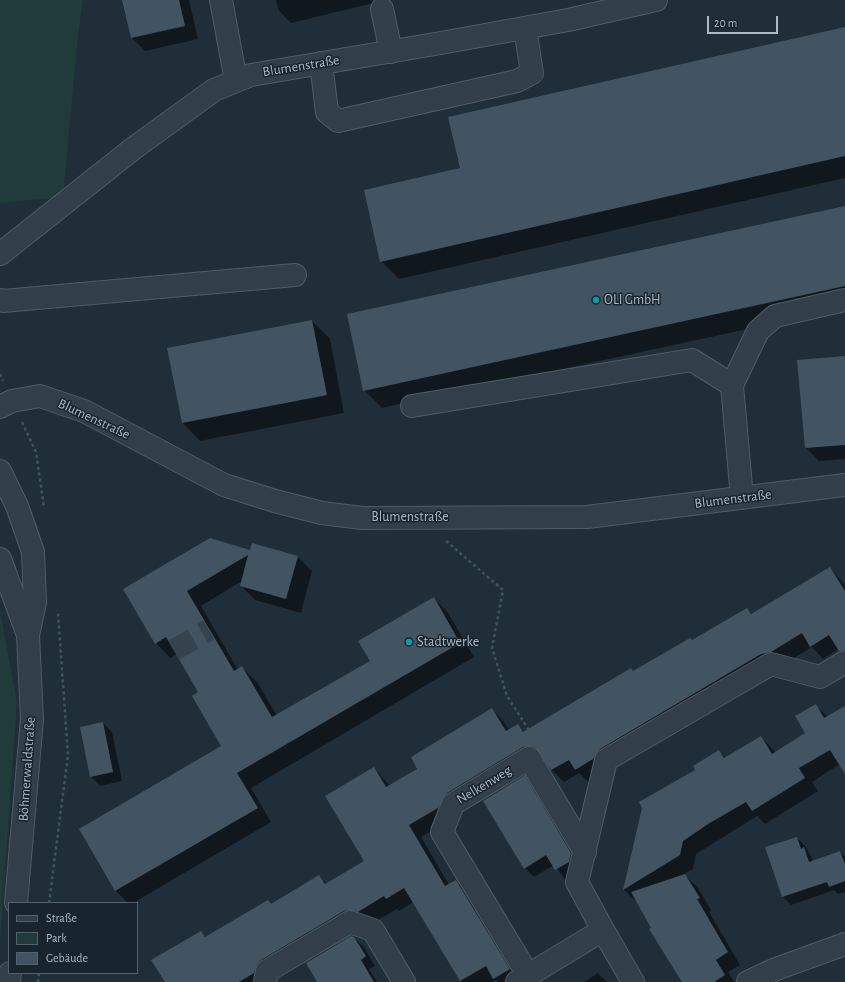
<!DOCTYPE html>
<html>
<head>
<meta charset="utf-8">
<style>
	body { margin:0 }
	#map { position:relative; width:845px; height:982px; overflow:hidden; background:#1f2e39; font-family:"Alegreya Sans",sans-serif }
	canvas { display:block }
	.legend { position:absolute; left:8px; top:902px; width:130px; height:72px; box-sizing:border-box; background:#18242e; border:1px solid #54606b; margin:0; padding:5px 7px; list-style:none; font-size:12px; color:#adbac6 }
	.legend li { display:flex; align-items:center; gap:8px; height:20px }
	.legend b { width:20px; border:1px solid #54606b }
	.scale { position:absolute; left:707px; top:16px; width:71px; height:18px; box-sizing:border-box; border:2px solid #adbac6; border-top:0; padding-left:5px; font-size:12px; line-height:14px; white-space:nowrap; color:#adbac6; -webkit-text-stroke:3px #18242e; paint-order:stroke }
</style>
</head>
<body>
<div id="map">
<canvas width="845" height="982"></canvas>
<ul class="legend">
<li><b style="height:5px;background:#323f4a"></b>Straße</li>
<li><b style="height:11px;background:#213a3a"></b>Park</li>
<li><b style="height:11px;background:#425461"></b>Gebäude</li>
</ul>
<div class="scale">20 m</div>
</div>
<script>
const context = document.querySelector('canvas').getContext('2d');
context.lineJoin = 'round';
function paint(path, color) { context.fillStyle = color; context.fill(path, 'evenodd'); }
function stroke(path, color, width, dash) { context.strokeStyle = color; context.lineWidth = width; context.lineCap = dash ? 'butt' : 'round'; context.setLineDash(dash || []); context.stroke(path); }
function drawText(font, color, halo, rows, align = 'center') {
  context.font = font + ' "Alegreya Sans",sans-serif'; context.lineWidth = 3; context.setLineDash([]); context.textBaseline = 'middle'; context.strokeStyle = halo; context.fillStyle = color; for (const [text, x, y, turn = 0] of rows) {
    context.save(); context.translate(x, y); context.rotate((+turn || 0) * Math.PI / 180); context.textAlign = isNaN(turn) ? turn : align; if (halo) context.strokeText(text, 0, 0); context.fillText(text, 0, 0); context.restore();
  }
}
const green = new Path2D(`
	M0,0H83L78,35L63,197L0,203Z
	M0,610L17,702L0,942Z`);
const shadow = new Path2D(`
	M123,0H189L198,39L145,51L132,38Z
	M276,0H386L291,23L279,11Z
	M845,28V178L399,279L381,261Z
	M845,208V308L382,408L364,390Z
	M312,321L330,339L344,413L200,441L183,423L168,349Z
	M845,357V459L819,461L806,448Z
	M251,551L298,557L312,571L301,613L255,600L241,586L242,581L201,606L238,670L242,668L257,682L277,716L371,661L434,598L448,613L474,657L251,788L271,822L133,903H128L115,890L223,746L199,692L177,654L170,658L156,643L125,589Z
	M830,568L845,585V653L840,648L823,659L812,647L588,782L579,773L564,782L552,770L545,759L542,758L459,806L451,820L421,837L449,885L456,881L469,894L521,982H498L496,980L493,982H462L414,902L399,911L397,909L371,924L362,922L267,982H166L201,932L206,938L272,905L319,876L327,884L365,861L374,768L390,786L419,769L492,709L504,722L509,730L518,725L524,732L692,641L747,609L752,614Z
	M815,705L828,717L845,707V770L840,764L812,782L818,791L765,824L757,816L696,854L693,869L684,874L698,888L711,910L709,912L740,965L728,972L734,982H683L638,903L624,890L643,807L696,770L719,751L726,758L761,737L776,753L806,734Z
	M103,723L112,732L122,781L100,786L91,776Z
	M525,776L534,786L580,863L578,872L565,879L554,865L534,877L525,868Z
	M797,838L805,846L814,862L840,852L845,857V892L838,894L834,890L791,905L783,897Z
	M354,938L364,947L375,966L369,969L377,982H319Z
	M598,973L607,982H584Z`);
const building = new Path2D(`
	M122,0H179L185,26L131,38Z
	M845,27V156L380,262L364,190L460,168L448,117Z
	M845,206V286L363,391L347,314Z
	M312,320L327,395L182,423L167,348Z
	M845,356V445L805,448L797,360Z
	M210,538L250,550L252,543L298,556L286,599L240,586L248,555L187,591L234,671L242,666L272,717L370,661L358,641L434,597L460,643L237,773L258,808L115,891L79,829L221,746L192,696L198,692L166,637L155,644L123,589Z
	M830,567L845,591V650L839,651L829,635L810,647L802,633L771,652L761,654L600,749L593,759L575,770L569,760L551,770L535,747L529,746L523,747L447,793L438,808L409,825L445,886L456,880L510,969L493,979L486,966L460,981L404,888L386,899L384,896L358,912L349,910L344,911L261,960L257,964L254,973L239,982H165L151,960L201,931L205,937L268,900L271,904L319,875L325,884L364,861L325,796L374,767L386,787L417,769L411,757L492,708L506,731L518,724L523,732L631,668L633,671L690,638L692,640L747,608L751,614Z
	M816,704L824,718L845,706V774L830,750L799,768L805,778L752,811L746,802L708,824L683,841L680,855L623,890L642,808L639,802L695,770L693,766L719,750L724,758L761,736L772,754L805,733L795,716Z
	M103,722L113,772L90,777L80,727Z
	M525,775L571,853L569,862L555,870L546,855L524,869L483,801Z
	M797,837L801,849L804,847L809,862L840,851L845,864V881L829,887L827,882L782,897L765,847Z
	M685,874L700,898L697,899L728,952L716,960L725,975L714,982H682L649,929L651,928L631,892Z
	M351,936L354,937L366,956L361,960L374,982H317L306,963Z`);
const minorTunnel = new Path2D(`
	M174,650L209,630`);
const path = new Path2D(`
	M0,374L3,381
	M22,422L36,452L44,507
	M446,541L503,590L492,648L507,696L532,735
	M49,903L68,755L58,613
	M38,982L39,973`);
const minor = new Path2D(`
	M221,0L236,81
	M382,9L391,52
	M321,63L327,112L338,121L517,81L532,73L525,28
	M0,254L134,148L214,90L251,75L441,43L568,20L656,0
	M0,300L3,301L295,275
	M732,385L758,331L775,316L845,300
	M412,406L692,360L732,385L742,498
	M0,407L12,401L40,396L84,411L224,485L275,501L322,513L362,518L587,517L845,485
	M0,471L17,506L33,552L35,603L28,635L32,719L16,903
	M0,559L28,635
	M603,930L577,882L606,760L771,664L820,677L845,662
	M528,975L442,832L453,804L529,758L585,852
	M9,982L10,973
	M265,982L267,971L350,922L373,930L404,982
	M517,982L603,930L633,982
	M748,982L776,969L845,944`);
const markers = [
	[596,300,4,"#0f9aa8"],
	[409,642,4,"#0f9aa8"]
];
const streetNames = [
	["Blumenstraße",301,66,-9],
	["Blumenstraße",94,419,25],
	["Blumenstraße",733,499,-7],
	["Blumenstraße",410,517],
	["Böhmerwaldstraße",27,769,-86],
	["Nelkenweg",484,785,-31]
];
const poiNames = [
	["OLI GmbH",604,300],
	["Stadtwerke",417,642]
];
paint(green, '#213a3a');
paint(shadow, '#0007');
paint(building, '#425461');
stroke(minorTunnel, '#34434e', 22, [22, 11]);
stroke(minor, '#505d67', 24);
stroke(path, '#3e5756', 2.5, [3, 3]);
stroke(minor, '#323f4a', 22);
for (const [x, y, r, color] of markers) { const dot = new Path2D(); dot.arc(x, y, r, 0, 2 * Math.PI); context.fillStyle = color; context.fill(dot); stroke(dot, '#18242e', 1.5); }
drawText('14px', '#adbac6', '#18242e', streetNames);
drawText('14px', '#adbac6', '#18242e', poiNames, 'left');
</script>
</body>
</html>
